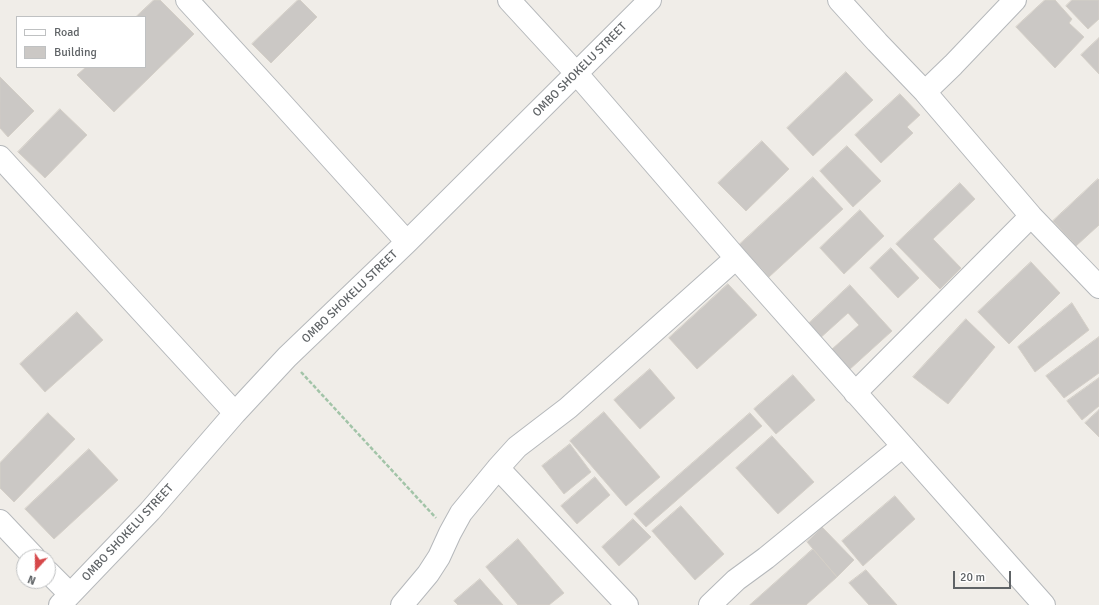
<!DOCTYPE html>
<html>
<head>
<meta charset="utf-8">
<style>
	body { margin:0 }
	#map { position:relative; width:1099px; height:605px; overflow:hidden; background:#f0ede8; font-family:Signika,sans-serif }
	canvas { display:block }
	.legend { position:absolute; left:16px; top:16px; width:130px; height:52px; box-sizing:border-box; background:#fff; border:1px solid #bfc1c2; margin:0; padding:5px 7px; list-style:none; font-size:12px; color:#5f6366 }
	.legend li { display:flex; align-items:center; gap:8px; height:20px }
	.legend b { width:20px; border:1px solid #bfc1c2 }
	.north { position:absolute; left:16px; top:549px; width:40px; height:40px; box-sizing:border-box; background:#fff; border:1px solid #bfc1c2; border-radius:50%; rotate:201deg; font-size:11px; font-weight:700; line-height:16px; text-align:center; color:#5f6366 }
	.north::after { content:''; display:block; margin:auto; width:14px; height:18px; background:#d6484a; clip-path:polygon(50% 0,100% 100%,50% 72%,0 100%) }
	.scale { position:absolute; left:953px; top:571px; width:58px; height:18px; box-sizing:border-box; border:2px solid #5f6366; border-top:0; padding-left:5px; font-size:12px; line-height:14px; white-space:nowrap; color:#5f6366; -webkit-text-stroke:3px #fff; paint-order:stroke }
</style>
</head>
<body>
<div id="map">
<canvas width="1099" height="605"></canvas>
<ul class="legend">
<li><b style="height:5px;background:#fff"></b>Road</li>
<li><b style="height:11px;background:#cbc8c5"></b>Building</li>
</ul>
<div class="north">N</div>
<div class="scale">20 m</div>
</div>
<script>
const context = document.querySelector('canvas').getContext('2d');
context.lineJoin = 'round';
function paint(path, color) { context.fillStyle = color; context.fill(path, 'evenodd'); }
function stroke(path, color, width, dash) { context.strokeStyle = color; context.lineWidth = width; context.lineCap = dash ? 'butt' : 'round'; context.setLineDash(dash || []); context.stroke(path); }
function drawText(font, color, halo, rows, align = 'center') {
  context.font = font + ' Signika,sans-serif'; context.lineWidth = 3; context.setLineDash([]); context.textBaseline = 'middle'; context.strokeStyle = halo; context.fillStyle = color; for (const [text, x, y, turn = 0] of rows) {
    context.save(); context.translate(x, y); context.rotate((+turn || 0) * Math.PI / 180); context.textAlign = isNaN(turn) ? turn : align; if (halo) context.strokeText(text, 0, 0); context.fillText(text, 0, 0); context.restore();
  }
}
const building = new Path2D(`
	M154,0H160L194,34L114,112L77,75L86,67H145V17H136Z
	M298,0H300L317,17L271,63L252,44Z
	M1045,0H1055L1072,19L1069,23L1084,37L1055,68L1016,27Z
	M1072,0H1099V19L1088,29L1066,6Z
	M1099,38V74L1081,55Z
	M846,72L873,100L813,156L787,128Z
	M0,77L34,111L8,137L0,128Z
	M900,94L920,115L907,127L913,133L881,163L855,135Z
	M60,109L87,135L45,178L18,152Z
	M762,141L789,169L746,211L718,183Z
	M847,146L881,181L853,207L820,171Z
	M813,177L843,209L769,277L739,245Z
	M1098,179L1099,180V225L1076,246L1053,221Z
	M960,183L975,199L933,239L961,268L940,289L896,244Z
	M860,210L884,236L844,274L820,248Z
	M891,248L919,278L898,298L870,268Z
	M1031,262L1060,293L1009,344L978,312Z
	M728,284L757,315L697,369L669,338Z
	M850,285L892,331L849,370L831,350L859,325L848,313L818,340L805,327Z
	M1072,303L1089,330L1035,372L1018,347Z
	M77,312L103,340L45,392L20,364Z
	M966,319L995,347L948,404L913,377Z
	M1099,337V373L1064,398L1046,376Z
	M650,369L675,398L640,429L614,400Z
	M793,375L815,400L776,434L754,409Z
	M1099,378V406L1082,420L1067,401Z
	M1099,410V437L1085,423Z
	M604,412L660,477L626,506L570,441Z
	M48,413L75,439L14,502L0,488V463Z
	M750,413L762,426L646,527L634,514Z
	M772,436L814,482L778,514L736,468Z
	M570,444L591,472L564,494L542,466Z
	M89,449L118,480L54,539L25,509Z
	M595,477L610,495L577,524L561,506Z
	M895,496L915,519L863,566L842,541Z
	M681,506L724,554L695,580L652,531Z
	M633,519L651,537L619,566L602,547Z
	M822,527L854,560L837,577L807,542Z
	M518,539L564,593L549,605H518L486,567Z
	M813,549L837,577L806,605H750Z
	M866,570L897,605H869L849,583Z
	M480,579L503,605H458L454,601Z`);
const path = new Path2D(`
	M301,372L436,518`);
const minor = new Path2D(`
	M187,0L275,96L407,242
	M509,0L577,74L736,258L1044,605
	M839,0L877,42L925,92L1031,216L1099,287
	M925,92L953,65L1015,0
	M0,157L235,413
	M855,393L1031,216
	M498,468L627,605
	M0,521L34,557
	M48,572L70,594
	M60,605L150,511L235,413L287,357L407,242L650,0
	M402,605L428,574L439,557L450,533L461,513L498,468L517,447L568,408L736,258
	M710,605L736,580L766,558L903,446`);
const streetNames = [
	["OMBO SHOKELU STREET",580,70,-45],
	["OMBO SHOKELU STREET",350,297,-44],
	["OMBO SHOKELU STREET",128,533,-47]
];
paint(building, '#cbc8c5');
stroke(building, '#d4cfc7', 1);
stroke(minor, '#b5b8bb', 24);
stroke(path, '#a2c4a8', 2.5, [4, 2]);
stroke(minor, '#fff', 22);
drawText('12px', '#5f6366', '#fff', streetNames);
</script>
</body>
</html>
